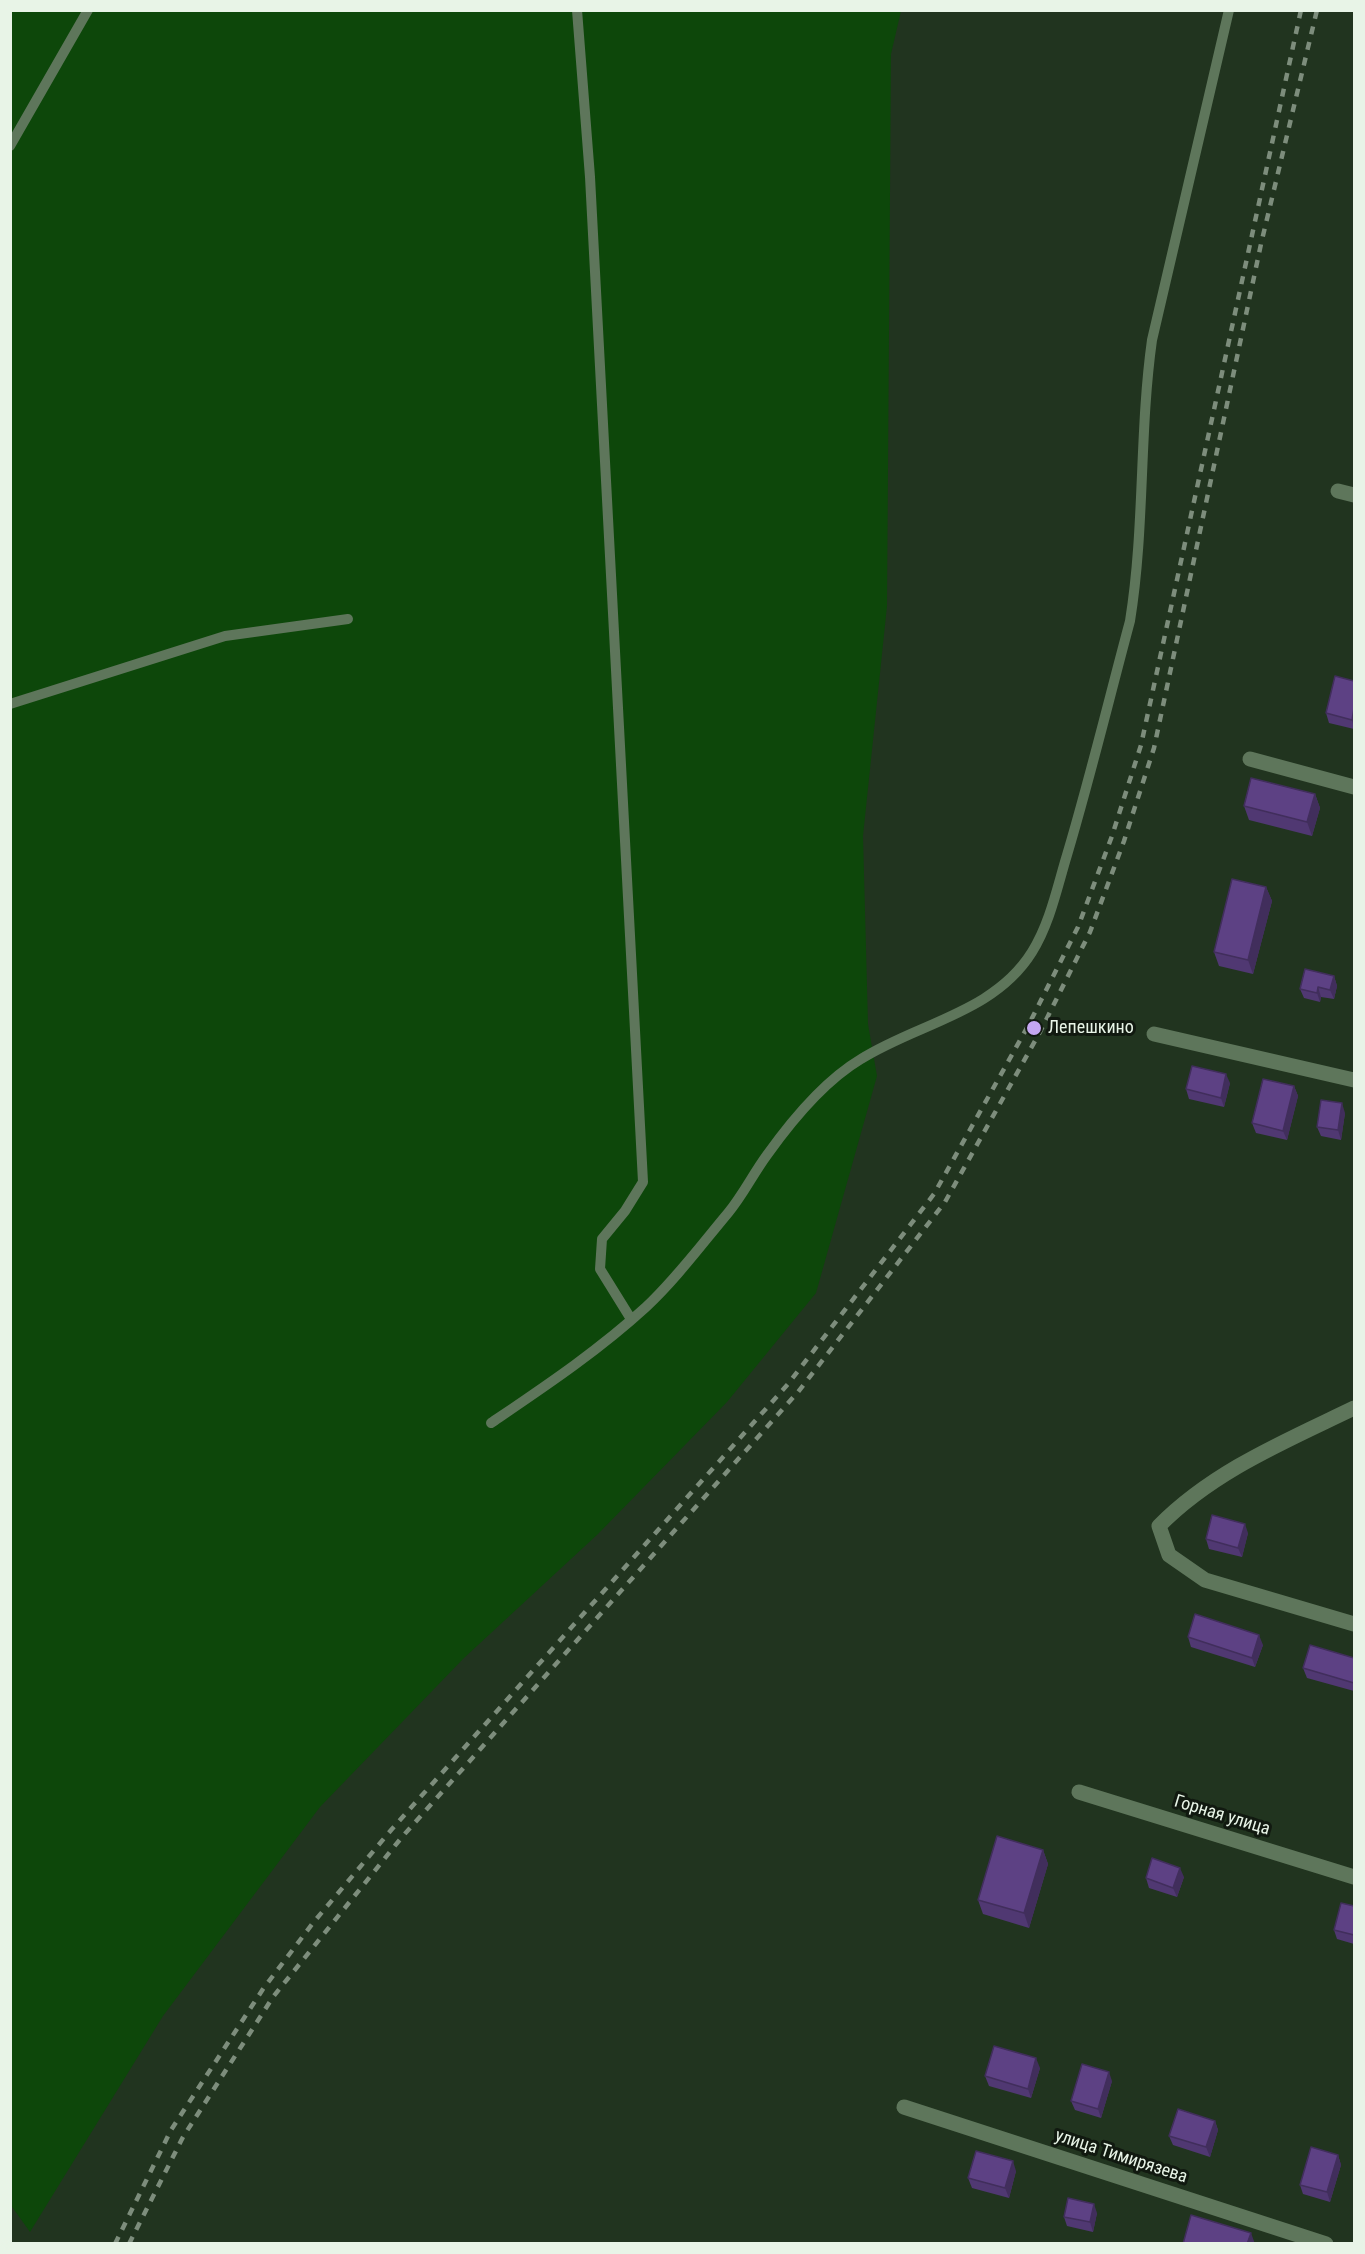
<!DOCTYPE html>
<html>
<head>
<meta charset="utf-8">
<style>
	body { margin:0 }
	#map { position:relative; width:1365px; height:2254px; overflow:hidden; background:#21341f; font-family:"Roboto Condensed",sans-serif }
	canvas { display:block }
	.frame { position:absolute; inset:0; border:12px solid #e8f4e7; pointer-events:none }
</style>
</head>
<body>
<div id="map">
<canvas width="1365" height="2254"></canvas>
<div class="frame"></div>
</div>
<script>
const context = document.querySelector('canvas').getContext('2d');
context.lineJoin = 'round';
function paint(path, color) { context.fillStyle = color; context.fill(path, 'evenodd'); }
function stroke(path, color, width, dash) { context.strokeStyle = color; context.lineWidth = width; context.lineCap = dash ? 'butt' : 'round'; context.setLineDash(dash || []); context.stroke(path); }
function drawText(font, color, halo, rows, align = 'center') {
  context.font = font + ' "Roboto Condensed",sans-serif'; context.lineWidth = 6; context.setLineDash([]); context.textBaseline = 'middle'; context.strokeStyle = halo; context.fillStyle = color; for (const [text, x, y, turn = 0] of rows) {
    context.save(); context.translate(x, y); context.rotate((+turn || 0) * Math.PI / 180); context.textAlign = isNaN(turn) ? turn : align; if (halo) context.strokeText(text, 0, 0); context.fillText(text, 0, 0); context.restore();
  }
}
const green = new Path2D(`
	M10,11H901L891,54L887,606L863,836L868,1024L877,1076L816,1293L727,1402L598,1534L464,1658L320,1807L163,2016L30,2232L10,2204Z`);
const service = new Path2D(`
	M577,10L590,177L643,1182L625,1211L602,1239L600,1269L631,1319
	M10,146L88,10
	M10,704L225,636L348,619
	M491,1423C544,1387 598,1351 646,1307C676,1279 702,1244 728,1213C743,1195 753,1174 767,1155C792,1120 824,1081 861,1059C918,1023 994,1013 1032,952C1050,923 1057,888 1067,855C1090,778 1109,699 1130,621C1145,528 1139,433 1152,340L1229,10`);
const minor = new Path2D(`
	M1338,491L1354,495
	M1250,759L1354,787
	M1154,1034L1354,1080
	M1354,1408C1286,1441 1213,1471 1159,1526L1169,1555L1205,1580L1354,1624
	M1079,1792L1354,1877
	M904,2107L1326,2244`);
const rail = new Path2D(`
	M115,2244L171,2130L263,1989L313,1923L392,1829L788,1384L934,1194L1028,1026L1078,927L1112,836L1141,745L1301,10
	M129,2244L183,2137L273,1997L402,1837L798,1392L945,1202L1040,1032L1090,932L1124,841L1154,748L1261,244L1317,10`);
const wall = new Path2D(`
	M1354,681V729L1329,723L1326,713Z
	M1315,794L1320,808L1312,836L1249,820L1244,806Z
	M1266,887L1272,901L1253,974L1219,966L1214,952Z
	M1334,976L1337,986L1334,999L1321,997L1320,1002L1304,998L1300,989Z
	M1230,1083L1224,1107L1189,1099L1186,1089Z
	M1294,1086L1298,1096L1287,1140L1256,1133L1252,1123Z
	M1345,1113L1341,1140L1321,1136L1317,1127Z
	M1248,1533L1242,1557L1209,1549L1206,1539Z
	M1188,1637L1263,1645L1255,1667L1191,1647Z
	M1354,1658V1691L1307,1678L1303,1668Z
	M1043,1850L1048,1864L1029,1928L983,1914L978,1900Z
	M1184,1877L1177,1897L1149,1888L1146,1878Z
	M1354,1906V1944L1337,1939L1334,1930Z
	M1040,2068L1031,2098L989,2086L985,2076Z
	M1112,2081L1101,2118L1075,2110L1071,2101Z
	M1215,2121L1218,2130L1210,2157L1173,2145L1169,2136Z
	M1338,2155L1341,2165L1330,2202L1303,2194L1300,2185Z
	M1016,2171L1009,2198L972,2188L968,2178Z
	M1097,2213L1093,2232L1067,2226L1064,2217Z`);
const shadedWall = new Path2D(`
	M1354,708V728L1352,720Z
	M1315,794L1320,808L1312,836L1307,822Z
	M1266,887L1272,901L1253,974L1248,960Z
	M1334,976L1337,986L1334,999L1330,990Z
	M1318,987L1321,997L1320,1002L1317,993Z
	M1226,1074L1230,1083L1224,1107L1221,1098Z
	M1294,1086L1298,1096L1287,1140L1283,1131Z
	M1342,1103L1345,1113L1341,1140L1338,1130Z
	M1245,1524L1248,1533L1242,1557L1238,1548Z
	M1259,1635L1263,1645L1255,1667L1252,1658Z
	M1043,1850L1048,1864L1029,1928L1024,1913Z
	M1180,1868L1184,1877L1177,1897L1173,1888Z
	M1036,2058L1040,2068L1031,2098L1028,2089Z
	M1109,2072L1112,2081L1101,2118L1098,2109Z
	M1215,2121L1218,2130L1210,2157L1206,2147Z
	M1338,2155L1341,2165L1330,2202L1327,2192Z
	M1013,2161L1016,2171L1009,2198L1005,2188Z
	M1094,2204L1097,2213L1093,2232L1090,2222Z
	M1251,2233L1255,2244H1247Z`);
const building = new Path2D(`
	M1335,676L1354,681V708L1352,720L1326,713Z
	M1251,778L1315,794L1307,822L1244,806Z
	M1232,879L1266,887L1248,960L1214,952Z
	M1305,969L1334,976L1330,990L1318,987L1317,993L1300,989Z
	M1192,1066L1226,1074L1221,1098L1186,1089Z
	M1263,1079L1294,1086L1283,1131L1252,1123Z
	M1321,1100L1342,1103L1338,1130L1317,1127Z
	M1212,1515L1245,1524L1238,1548L1206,1539Z
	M1195,1614L1259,1635L1252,1658L1188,1637Z
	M1310,1645L1354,1658V1683L1303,1668Z
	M997,1836L1043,1850L1024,1913L978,1900Z
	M1152,1858L1180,1868L1173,1888L1146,1878Z
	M1341,1903L1354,1906V1935L1334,1930Z
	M994,2046L1036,2058L1028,2089L985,2076Z
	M1082,2064L1109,2072L1098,2109L1071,2101Z
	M1178,2109L1215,2121L1206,2147L1169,2136Z
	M1311,2147L1338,2155L1327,2192L1300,2185Z
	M976,2151L1013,2161L1005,2188L968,2178Z
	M1068,2198L1094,2204L1090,2222L1064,2217Z
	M1191,2215L1251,2233L1247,2244H1183Z`);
const markers = [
	[1034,1028,8,"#c4a7f1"]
];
const poiNames = [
	["Лепешкино",1048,1028]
];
const streetNames = [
	["Горная улица",1222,1816,17],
	["улица Тимирязева",1121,2157,18]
];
paint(green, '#0d470a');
stroke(service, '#5e765b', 10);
stroke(minor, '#5e765b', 15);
stroke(rail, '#7d8d7c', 4.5, [8, 8]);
paint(wall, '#503872');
paint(shadedWall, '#412e5c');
paint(building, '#5d4184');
stroke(building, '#412e5c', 1.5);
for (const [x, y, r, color] of markers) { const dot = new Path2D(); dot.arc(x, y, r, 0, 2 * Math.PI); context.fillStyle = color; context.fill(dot); stroke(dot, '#111910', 2); }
drawText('18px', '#e8f4e7', '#111910', poiNames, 'left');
drawText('18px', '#e8f4e7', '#111910', streetNames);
</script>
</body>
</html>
